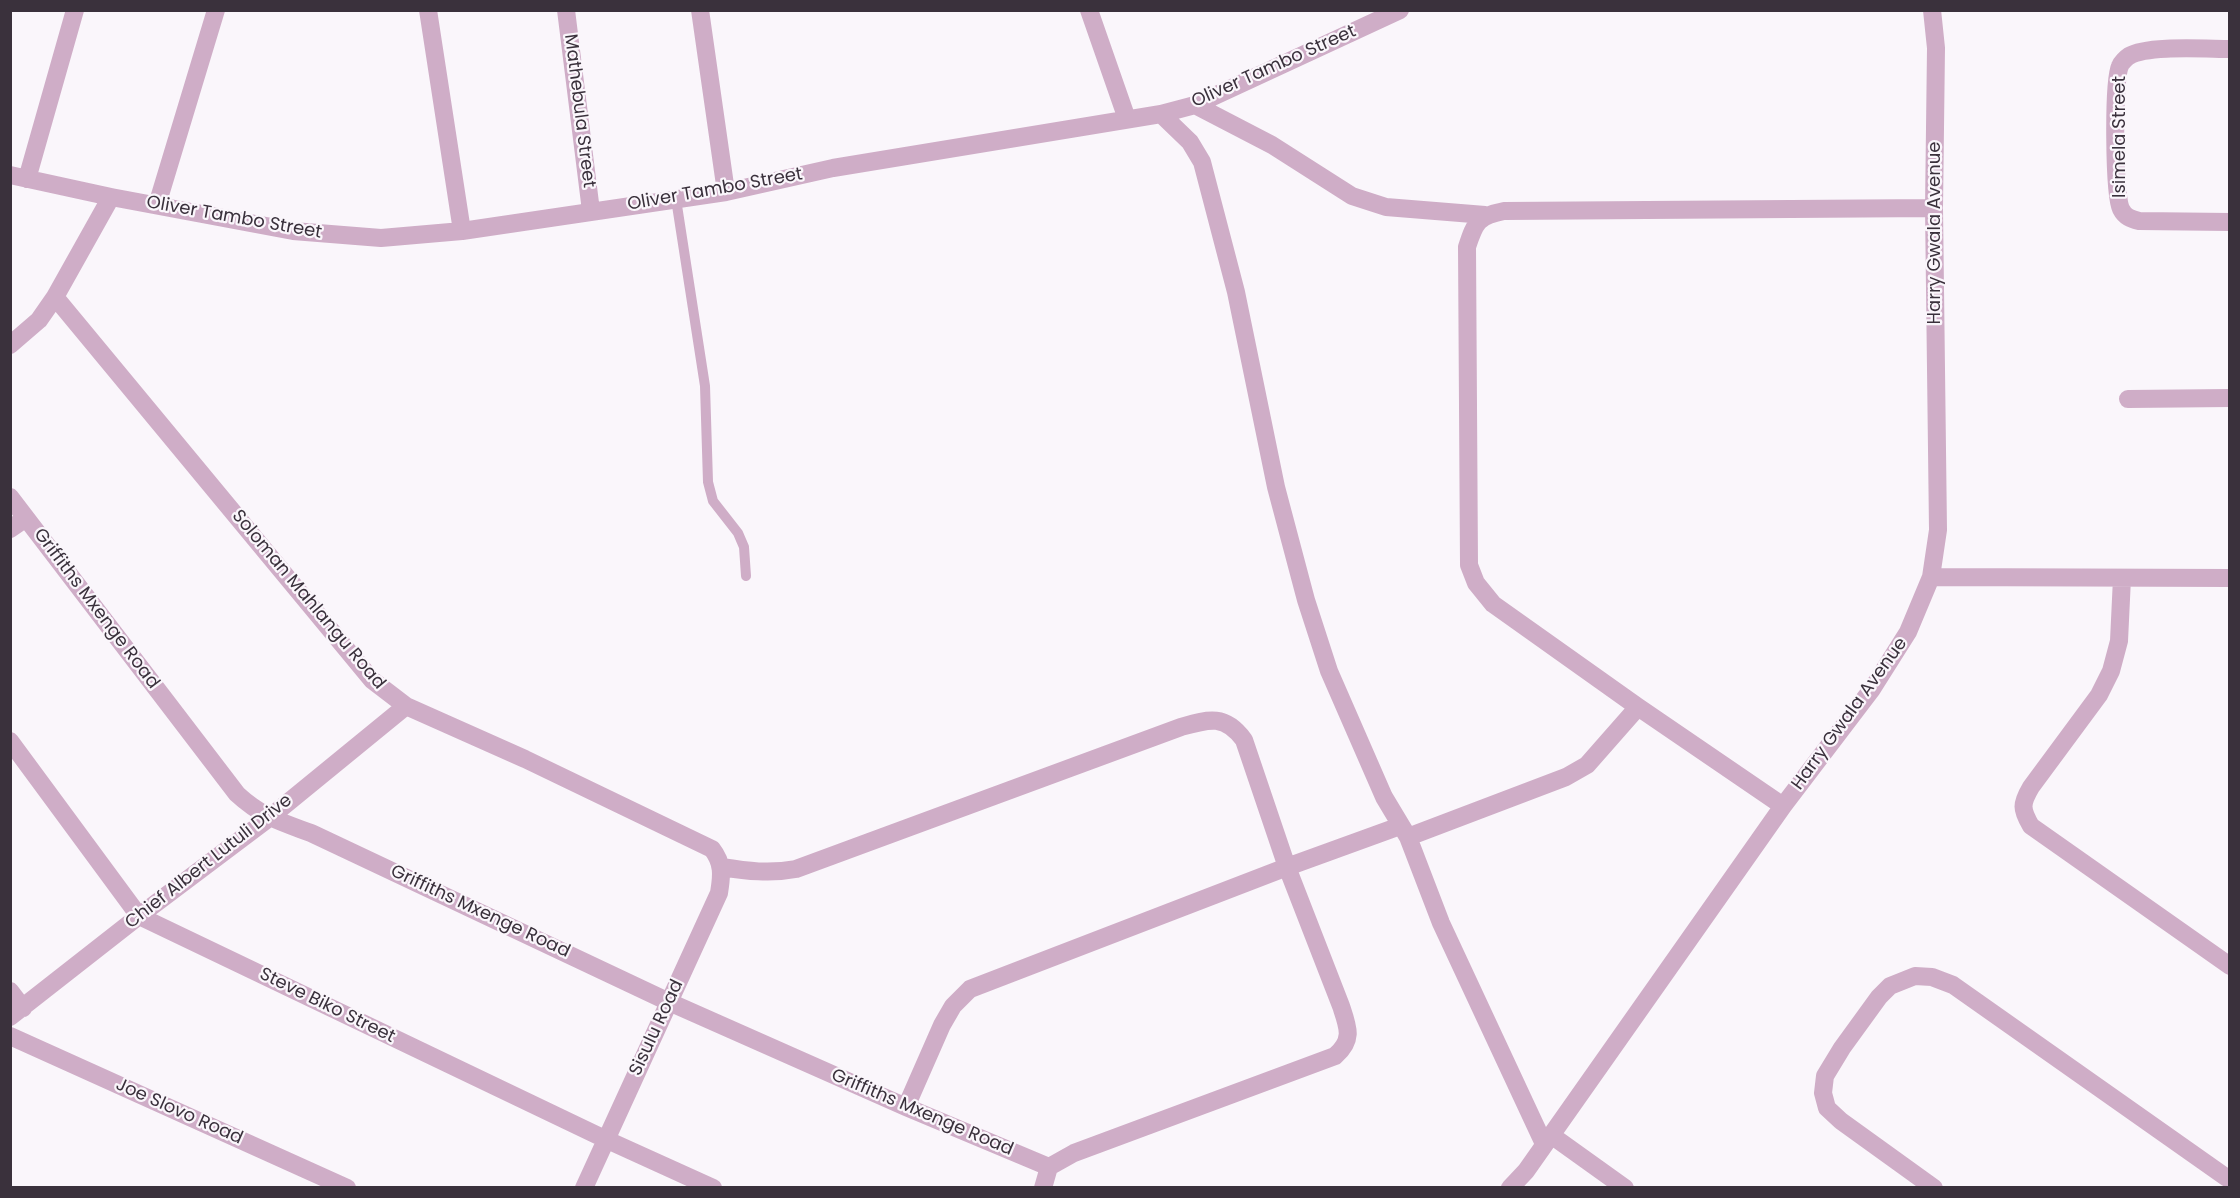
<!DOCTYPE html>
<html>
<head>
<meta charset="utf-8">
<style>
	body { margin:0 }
	#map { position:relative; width:2240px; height:1198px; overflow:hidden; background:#faf6fb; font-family:Poppins,sans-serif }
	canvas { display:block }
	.frame { position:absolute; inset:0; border:12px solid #3a313c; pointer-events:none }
</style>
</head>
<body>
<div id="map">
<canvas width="2240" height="1198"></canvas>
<div class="frame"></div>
</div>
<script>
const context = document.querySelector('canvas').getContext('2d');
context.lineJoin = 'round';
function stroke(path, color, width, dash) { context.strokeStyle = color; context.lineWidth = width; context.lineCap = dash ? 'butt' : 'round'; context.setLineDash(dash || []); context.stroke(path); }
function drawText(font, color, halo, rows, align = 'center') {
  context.font = font + ' Poppins,sans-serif'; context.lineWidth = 4.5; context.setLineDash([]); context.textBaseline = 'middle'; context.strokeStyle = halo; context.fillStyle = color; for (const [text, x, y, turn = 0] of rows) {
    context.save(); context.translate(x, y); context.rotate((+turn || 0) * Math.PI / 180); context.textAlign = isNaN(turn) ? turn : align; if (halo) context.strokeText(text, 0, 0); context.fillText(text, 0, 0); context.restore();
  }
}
const lane = new Path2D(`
	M676,199L705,386L708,482L713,501L738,533L744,547L746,576`);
const street = new Path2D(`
	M428,10L462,231
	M566,10L591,211
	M700,10L726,192
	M1089,10L1127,119
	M2230,49C2206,49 2147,45 2129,56C2126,58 2121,63 2120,66C2113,82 2114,195 2121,209C2125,217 2131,219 2139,221L2230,222
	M1195,105L1272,145L1352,196L1386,207L1485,215
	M1161,114L1190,142L1202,162L1236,292L1276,487L1306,600L1329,671L1384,797L1408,837L1441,923L1544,1144
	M10,175L111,197L293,231L381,238L462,231L726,192L833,168L1161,114L1195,105L1400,10
	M27,179L75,10
	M157,205L216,10
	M55,297L372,680L406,706L525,759L712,849C723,863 722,875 719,893L584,1188
	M10,345L39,320L55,297L111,197
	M2128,399L2230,398
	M10,497L237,794C262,817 281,822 311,833L669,1002L906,1107L1049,1167
	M10,529L26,518
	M1931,577L2230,578
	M2122,578L2119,641L2111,671L2099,695L2031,787C2021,804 2021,809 2031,826L2230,966
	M10,741L139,916L605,1139L713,1188
	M1783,806L1638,707L1493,604L1476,583L1469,565L1467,247C1475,222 1478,216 1504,211L1934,208
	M1408,837L1566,777L1587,765L1638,707
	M721,867C747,871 770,874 796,869L1181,727C1209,719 1225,714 1244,740L1287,867L1341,1006C1348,1027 1354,1040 1335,1056L1074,1153L1049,1167
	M10,991L23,1008
	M10,1017L139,916L269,818L406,706
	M10,1036L347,1188
	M906,1107L942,1025L953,1006L970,989L1287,867L1400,826
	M1551,1135L1625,1188
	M1043,1188L1049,1167
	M1510,1188L1526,1171L1783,806L1872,689L1908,632L1931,577L1938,530L1934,208L1936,48L1932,10
	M1934,1188L1841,1121L1827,1108L1823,1093L1825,1076L1842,1048L1879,997L1890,986L1915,976L1932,977L1953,985L2227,1178`);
const streetNames = [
	["Oliver Tambo Street",1274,67,-24],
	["Mathebula Street",579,111,83],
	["Isimela Street",2120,137,-90],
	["Oliver Tambo Street",715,190,-10],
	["Oliver Tambo Street",234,218,10],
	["Harry Gwala Avenue",1935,233,-90],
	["Soloman Mahlangu Road",308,600,50],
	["Griffiths Mxenge Road",96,609,53],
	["Harry Gwala Avenue",1850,714,-54],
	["Chief Albert Lutuli Drive",209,862,-38],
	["Griffiths Mxenge Road",480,912,25],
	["Steve Biko Street",327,1006,26],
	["Sisulu Road",657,1028,-65],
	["Joe Slovo Road",179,1112,24],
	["Griffiths Mxenge Road",922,1113,23]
];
stroke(lane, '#cfadc7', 10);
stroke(street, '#cfadc7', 18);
drawText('18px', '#3a313c', '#faf6fb', streetNames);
</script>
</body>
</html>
